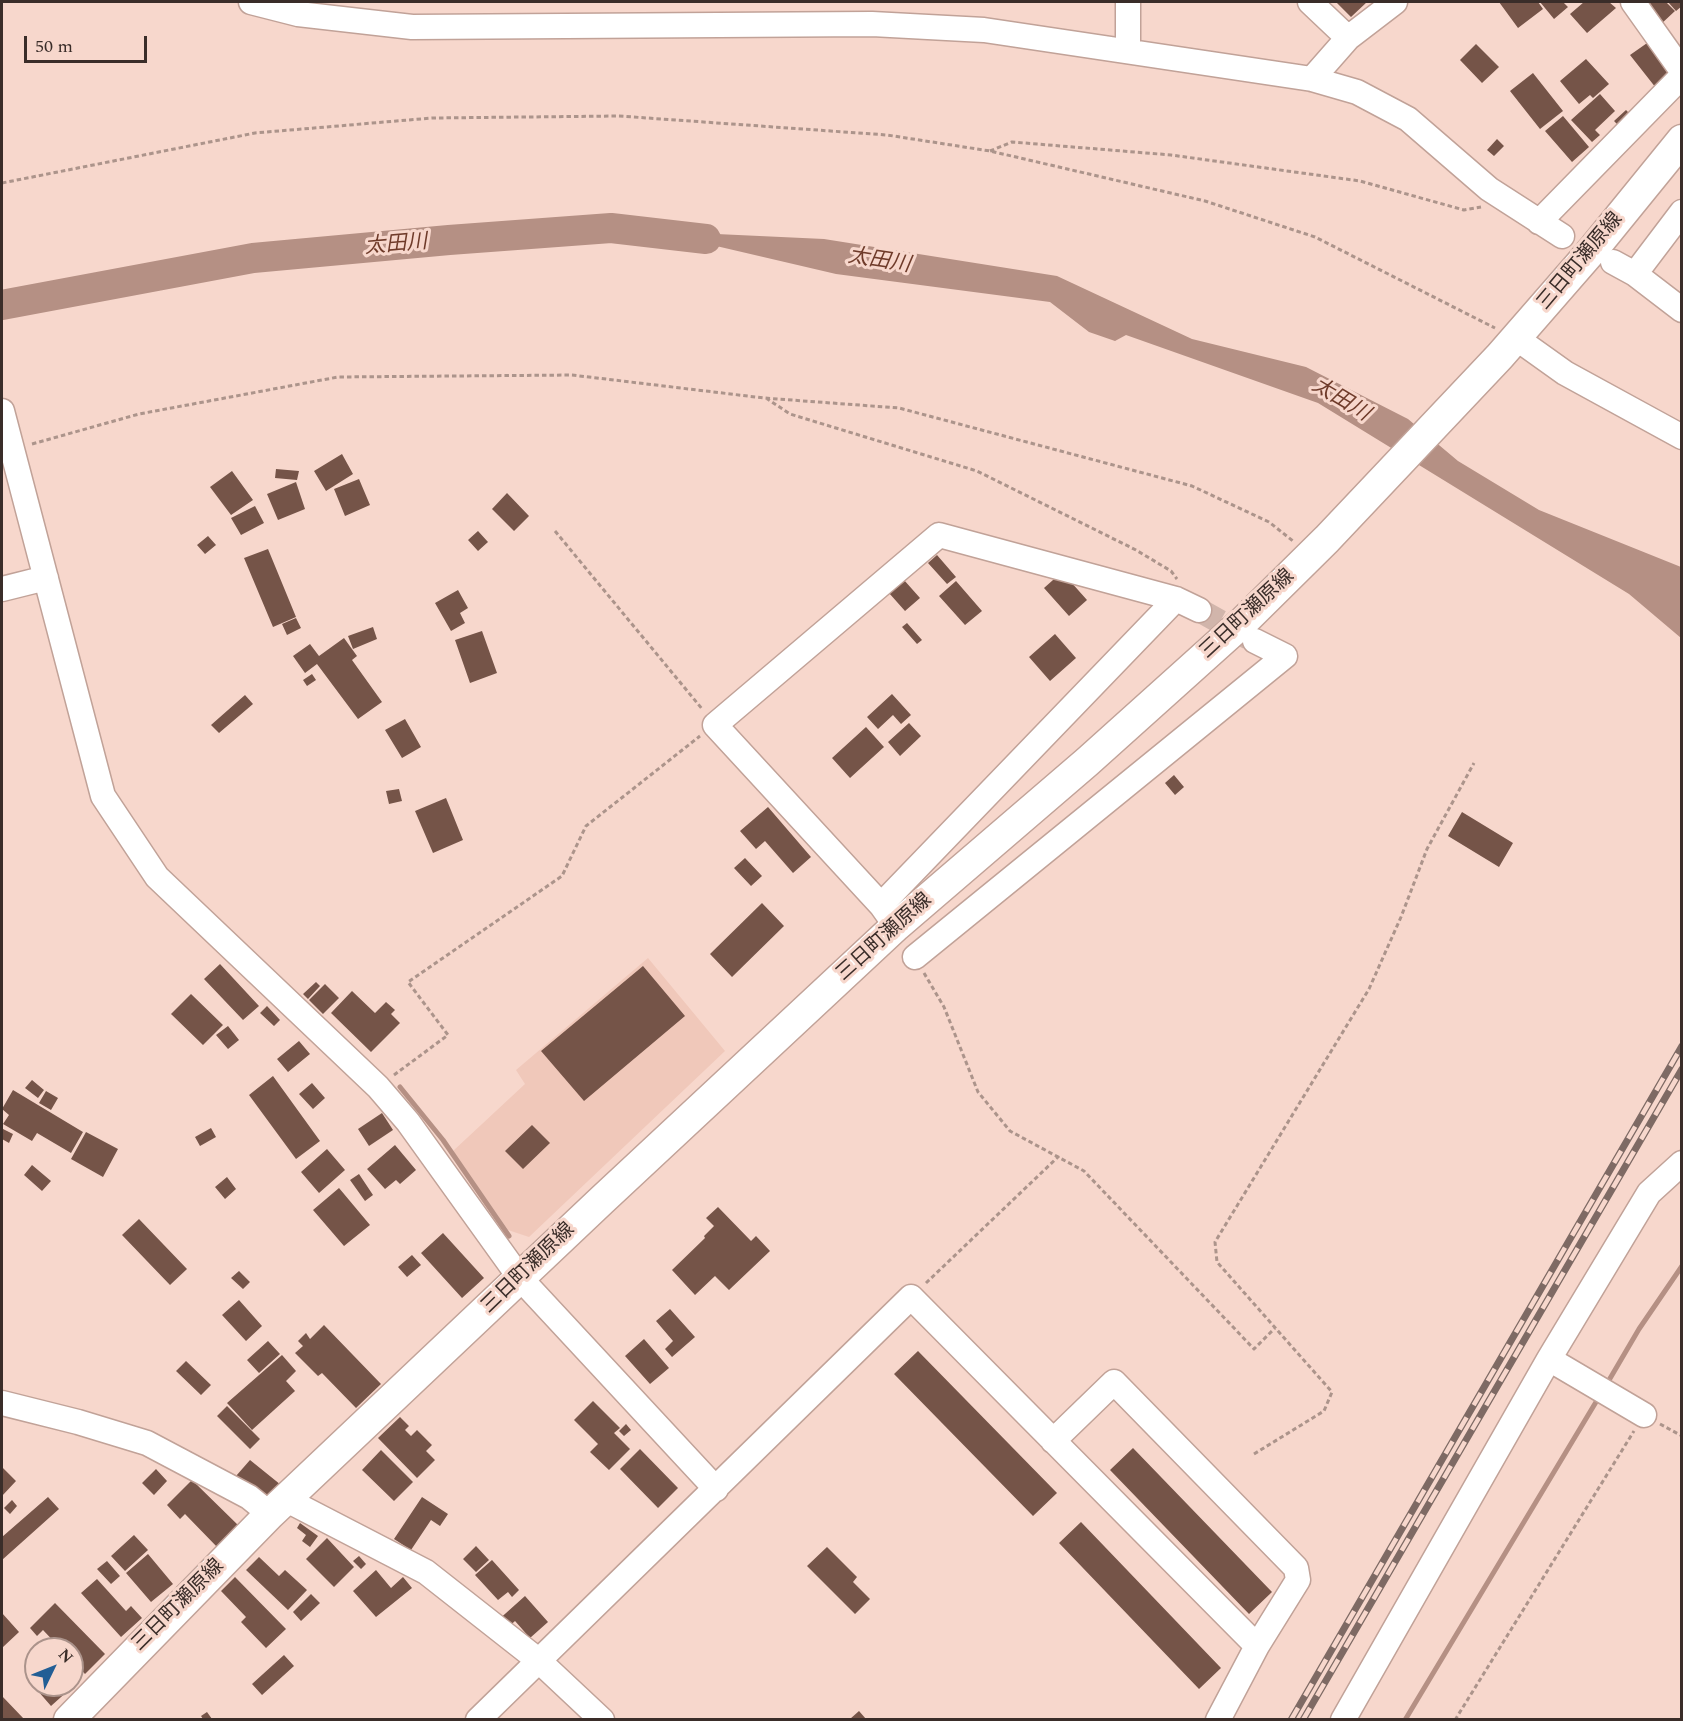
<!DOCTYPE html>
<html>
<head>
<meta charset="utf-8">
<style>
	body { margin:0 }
	#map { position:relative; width:1683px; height:1721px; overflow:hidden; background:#f7d7cc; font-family:Spectral,serif }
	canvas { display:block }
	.frame { position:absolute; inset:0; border:3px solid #3a2d29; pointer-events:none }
	.north { position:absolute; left:24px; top:1637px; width:60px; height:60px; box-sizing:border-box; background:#f7d7cc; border:2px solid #ab938b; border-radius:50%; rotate:47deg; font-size:16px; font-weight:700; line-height:24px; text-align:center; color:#3a2d29 }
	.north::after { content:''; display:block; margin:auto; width:21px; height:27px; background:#225e95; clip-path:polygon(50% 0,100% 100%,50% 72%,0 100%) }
	.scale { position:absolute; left:24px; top:36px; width:123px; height:27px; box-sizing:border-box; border:3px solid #3a2d29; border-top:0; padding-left:8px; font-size:18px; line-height:21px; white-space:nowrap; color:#3a2d29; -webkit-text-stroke:4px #f7d7cc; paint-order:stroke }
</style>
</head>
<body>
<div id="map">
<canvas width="1683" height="1721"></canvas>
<div class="frame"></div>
<div class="north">N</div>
<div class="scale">50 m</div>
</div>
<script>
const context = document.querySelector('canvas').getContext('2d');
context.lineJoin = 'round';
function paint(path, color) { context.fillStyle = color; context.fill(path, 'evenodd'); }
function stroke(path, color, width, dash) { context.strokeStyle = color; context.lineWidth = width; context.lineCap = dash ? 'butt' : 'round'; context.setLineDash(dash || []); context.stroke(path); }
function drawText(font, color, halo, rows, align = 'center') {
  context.font = font + ' Spectral,"Noto Sans JP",serif'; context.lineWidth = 6; context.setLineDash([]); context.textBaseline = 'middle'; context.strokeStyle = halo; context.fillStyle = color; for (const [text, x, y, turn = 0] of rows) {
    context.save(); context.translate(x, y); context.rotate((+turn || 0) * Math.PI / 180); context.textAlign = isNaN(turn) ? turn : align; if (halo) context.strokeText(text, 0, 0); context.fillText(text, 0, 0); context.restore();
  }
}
const built = new Path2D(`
	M648,958L725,1051L529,1237L508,1230L453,1151L525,1084L516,1070Z`);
const water = new Path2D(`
	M652,231L824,239L1057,276L1192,339L1306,367L1408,419L1458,461L1539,510L1681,567V638L1629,594L1318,403L1126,335L1115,341L1089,332L1050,302L836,274Z`);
const stream = new Path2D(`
	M400,1087L443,1140L509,1236
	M1605,1387L1639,1329L1682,1266
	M1405,1720L1599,1397`);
const river = new Path2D(`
	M2,305L253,258L449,240L611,228L706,239`);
const building = new Path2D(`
	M1336,2H1367L1351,17Z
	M1499,2H1538L1543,9L1518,28Z
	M1540,2H1563L1568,7L1554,19Z
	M1584,2H1609L1616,8L1587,33L1570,14Z
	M1644,2H1666L1675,11L1660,25Z
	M1668,2H1682V6L1676,11Z
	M1650,41L1675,74L1656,88L1630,55Z
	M1476,44L1499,67L1482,83L1460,60Z
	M1586,59L1609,84L1593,98L1590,95L1579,104L1560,81Z
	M1533,73L1563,111L1540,129L1510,91Z
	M1600,94L1615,111L1595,130L1600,135L1592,142L1571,120Z
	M1626,110L1633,117L1621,128L1614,121Z
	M1563,116L1589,147L1572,162L1545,131Z
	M1497,139L1504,146L1494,156L1487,150Z
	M342,454L353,474L326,491L314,471Z
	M276,469L299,471L297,480L275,478Z
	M232,471L253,500L231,515L210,487Z
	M359,479L370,505L345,516L334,489Z
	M296,482L305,509L278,520L267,494Z
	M507,493L529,516L514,531L492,509Z
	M255,506L264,523L241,535L231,518Z
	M478,531L488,542L478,551L468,540Z
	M208,536L216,545L205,554L197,545Z
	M268,549L296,617L273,627L244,558Z
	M937,555L956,577L947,584L928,563Z
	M1062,572L1087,600L1069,616L1044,588Z
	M904,580L920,598L905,611L889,593Z
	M956,581L982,611L965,625L939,596Z
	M458,590L468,608L460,613L465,623L451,631L435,603Z
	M296,618L301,628L287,635L282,624Z
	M907,623L922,640L917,644L902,627Z
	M373,627L377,639L353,649L348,636Z
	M482,631L497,673L470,683L455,640Z
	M1055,634L1076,658L1050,681L1029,657Z
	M344,638L357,656L352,660L382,702L358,719L317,664L305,673L293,656L310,644L319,656Z
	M312,674L316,680L307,686L303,680Z
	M892,694L911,715L901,724L893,715L878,729L867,717Z
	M245,695L253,704L219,733L211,725Z
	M405,719L421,747L402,758L385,730Z
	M909,723L921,736L900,756L888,742Z
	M866,727L884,747L850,778L832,758Z
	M1174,775L1184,787L1175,795L1165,783Z
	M399,789L402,801L389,804L386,791Z
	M446,798L463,840L433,853L415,811Z
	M768,807L811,857L793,873L765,841L756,849L740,831Z
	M1462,812L1513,843L1499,867L1448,836Z
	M745,858L762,876L751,886L734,868Z
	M762,903L784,926L732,977L710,954Z
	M220,964L259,1006L243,1020L204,979Z
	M643,966L685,1016L584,1101L541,1051Z
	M316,982L320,986L308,999L303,994Z
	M325,984L339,998L323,1014L309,1000Z
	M352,991L375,1013L386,1002L395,1010L391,1014L400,1023L371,1052L331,1013Z
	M191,994L223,1025L203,1045L171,1014Z
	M267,1006L280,1020L274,1026L260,1013Z
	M228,1026L239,1040L228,1049L216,1035Z
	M299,1041L310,1054L288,1072L277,1059Z
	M273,1076L320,1141L296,1159L249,1095Z
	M32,1080L44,1090L38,1098L25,1088Z
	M312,1083L325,1098L313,1109L299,1094Z
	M13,1090L83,1132L71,1153L37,1133L32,1141L3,1124L9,1115L2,1109Z
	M46,1091L58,1098L51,1110L39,1103Z
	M382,1113L393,1130L369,1146L358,1129Z
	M532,1125L550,1143L523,1169L505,1151Z
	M211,1128L216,1137L200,1146L195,1137Z
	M3,1129L13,1134L9,1143L2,1139Z
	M86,1132L118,1149L103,1177L71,1159Z
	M395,1145L416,1170L400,1184L396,1180L385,1189L367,1169Z
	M327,1149L345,1170L319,1193L301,1172Z
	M32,1165L51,1181L42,1191L24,1175Z
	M359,1174L373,1195L365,1201L350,1180Z
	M227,1177L236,1189L225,1199L215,1187Z
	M339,1188L370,1225L344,1246L313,1210Z
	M718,1207L751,1241L756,1236L770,1251L729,1290L715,1276L695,1295L672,1270L705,1238L704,1236L714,1226L706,1218Z
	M139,1219L187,1269L170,1285L122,1235Z
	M443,1233L484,1278L462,1298L421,1253Z
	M412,1255L421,1265L407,1277L398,1267Z
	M239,1271L250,1282L243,1289L231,1278Z
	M239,1300L262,1326L246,1341L222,1315Z
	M670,1309L695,1337L672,1357L665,1349L673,1341L656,1321Z
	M324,1325L381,1384L356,1408L322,1373L318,1376L295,1353L303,1346L298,1341L306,1333L310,1339Z
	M644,1339L669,1368L650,1384L625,1356Z
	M268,1341L280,1354L259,1373L247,1360Z
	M918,1351L1057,1493L1033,1516L894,1374Z
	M282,1355L296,1371L286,1381L295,1391L252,1430L227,1403Z
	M186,1361L211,1385L201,1395L176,1371Z
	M593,1401L620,1428L614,1433L630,1449L609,1470L590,1452L598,1444L574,1420Z
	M227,1406L260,1439L250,1449L217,1416Z
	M400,1417L409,1426L405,1430L411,1436L417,1430L432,1445L426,1451L435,1460L417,1478L378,1438Z
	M626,1424L631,1430L624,1436L619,1431Z
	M1133,1448L1272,1592L1249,1614L1110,1470Z
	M640,1449L678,1488L658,1508L620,1469Z
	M381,1450L413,1482L394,1501L362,1470Z
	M250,1460L281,1485L266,1504L236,1476Z
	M2,1467L16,1481L2,1496Z
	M156,1469L167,1481L154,1495L142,1483Z
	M192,1480L240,1527L218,1548L185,1514L180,1519L167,1505Z
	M48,1497L59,1509L2,1560V1537Z
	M422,1497L448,1514L440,1526L431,1520L411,1550L394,1539Z
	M12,1500L17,1506L10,1514L4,1508Z
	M1081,1522L1221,1668L1199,1689L1059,1543Z
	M300,1523L318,1536L310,1547L302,1541L306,1535L297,1528Z
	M134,1535L148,1550L125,1571L111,1556Z
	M327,1538L354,1567L334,1587L306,1559Z
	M476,1546L489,1560L476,1572L463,1559Z
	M827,1547L857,1577L853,1582L870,1599L855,1614L807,1566Z
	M148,1554L173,1584L151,1602L126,1573Z
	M359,1556L366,1564L361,1569L353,1561Z
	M259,1557L279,1576L285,1570L307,1590L288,1610L246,1570Z
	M492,1560L519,1590L512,1597L508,1592L498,1600L475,1575Z
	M107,1561L120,1576L111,1584L97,1569Z
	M376,1570L391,1588L403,1577L412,1588L376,1617L353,1591Z
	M235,1577L286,1629L266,1648L241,1622L246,1617L221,1591Z
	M97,1579L126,1611L131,1606L142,1618L121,1637L81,1593Z
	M311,1594L320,1603L301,1621L293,1612Z
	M525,1596L548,1622L530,1638L515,1621L504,1631L496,1622Z
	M55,1603L105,1654L85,1674L72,1660V1649H61L43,1630L37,1636L30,1628Z
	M2,1613L19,1632L2,1648Z
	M284,1655L294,1666L262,1695L252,1684Z
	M36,1678V1685H66L70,1689L51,1706L31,1683Z
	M2,1696L24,1719H2Z
	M859,1711L866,1719H850Z
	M207,1712L212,1719H203L201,1716Z`);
const minorTunnel = new Path2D(`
	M1199,610L1249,638`);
const path = new Path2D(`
	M990,151L1012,142L1171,155L1360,181L1464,210L1481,207
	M2,183L255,133L432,118L619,116L887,135L990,151L1205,201L1315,237L1495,328
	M766,398L790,414L977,471L1136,550L1171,571L1177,579
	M32,444L139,414L338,377L572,375L764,398L899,408L1192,486L1269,522L1293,541
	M555,531L703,710
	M924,973L944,1007L978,1092L1010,1131L1084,1171L1254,1349L1275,1328
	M394,1075L448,1035L408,982L562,876L586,826L700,736
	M926,1283L1059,1156
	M1660,1424L1682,1436
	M1254,1454L1324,1411L1332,1392L1217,1262L1215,1242L1369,989L1401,917L1427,849L1474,763
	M1455,1720L1634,1431`);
const minor = new Path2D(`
	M251,2L298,14L412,27L872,24L984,30L1312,79L1357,92L1408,119L1489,189L1562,236
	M1310,2L1348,38
	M1633,2L1682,71
	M1128,50V2
	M1312,79L1348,38L1395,2
	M1539,222L1682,76
	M1613,262L1635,274L1682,310
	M1635,274L1682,212
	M1516,338L1565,373L1682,437
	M2,411L103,796L157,877L378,1087L408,1122L520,1278L716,1489
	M2,589L46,578
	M881,905L1176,599
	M896,926L881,905L715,725L939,535L1176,599L1199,610
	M915,957L1285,656L1255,641
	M1549,1359L1644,1415
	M2,1403L78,1422L147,1443L249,1497L270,1514
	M1053,1441L1114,1382L1296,1568L1298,1580L1257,1646L1218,1720
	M285,1499L426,1572L538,1660L602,1720
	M478,1720L911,1297L1257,1646
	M1343,1720L1549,1359L1649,1193L1682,1163`);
const major = new Path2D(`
	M69,1720L270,1514L602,1200L896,926L1087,762L1244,621L1327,539L1500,356L1595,247L1682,140`);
const rail = new Path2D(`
	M1291,1720L1682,1046
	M1303,1720L1682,1069`);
const streetNames = [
	["三日町瀬原線",1581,262,-50],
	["三日町瀬原線",1248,615,-43],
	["三日町瀬原線",885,938,-42],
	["三日町瀬原線",529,1269,-44],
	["三日町瀬原線",179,1606,-45]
];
const waterNames = [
	["太田川",396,246,-5],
	["太田川",879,262,9],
	["太田川",1340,401,31]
];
paint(built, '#f0c8ba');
paint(water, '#b59084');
stroke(stream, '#b59084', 5);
stroke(river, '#b59084', 30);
paint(building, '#755448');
stroke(minorTunnel, '#d1b5ab', 24, [24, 12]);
stroke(minor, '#c1a298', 27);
stroke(major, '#c1a298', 33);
stroke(path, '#ac948b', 3, [4.5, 3]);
stroke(minor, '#fff', 24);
stroke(major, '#fff', 30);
stroke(rail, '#7e6a64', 7);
stroke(rail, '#f7d7cc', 4.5, [14]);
drawText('20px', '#3a2d29', '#f7d7cc', streetNames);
drawText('italic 21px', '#6f3b2a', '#f7d7cc', waterNames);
</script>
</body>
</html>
